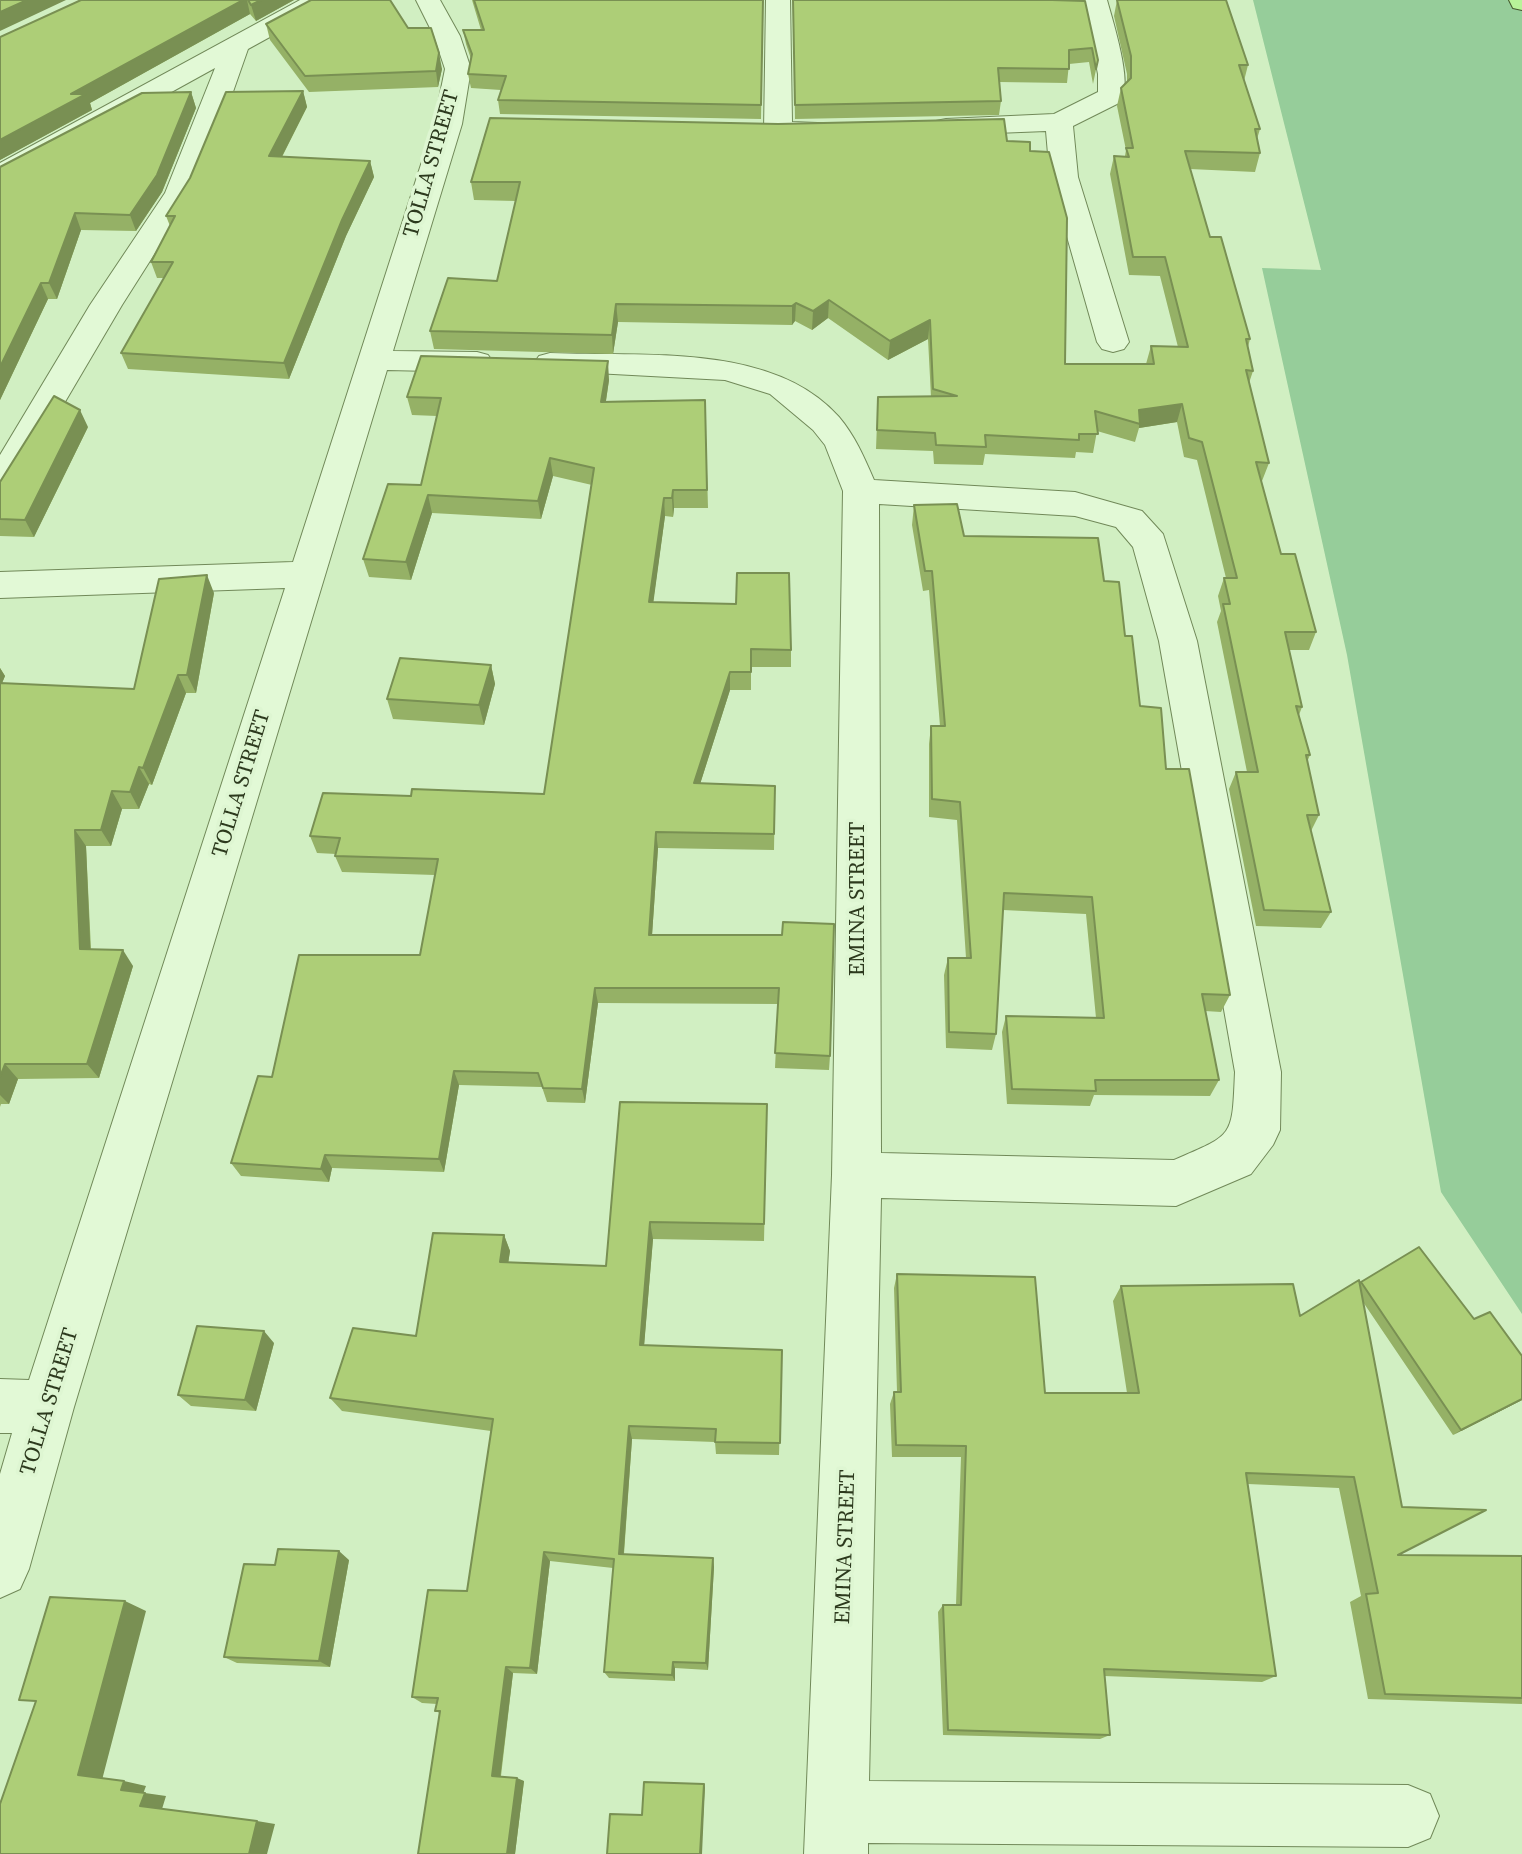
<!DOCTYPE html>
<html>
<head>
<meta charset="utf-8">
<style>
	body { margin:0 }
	canvas { display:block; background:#d1efc2 }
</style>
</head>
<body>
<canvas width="1522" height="1854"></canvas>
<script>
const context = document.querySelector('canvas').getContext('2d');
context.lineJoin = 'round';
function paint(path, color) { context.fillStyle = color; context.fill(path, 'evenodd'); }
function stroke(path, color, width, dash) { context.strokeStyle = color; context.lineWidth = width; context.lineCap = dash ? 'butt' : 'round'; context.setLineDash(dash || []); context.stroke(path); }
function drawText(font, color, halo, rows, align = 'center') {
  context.font = font + ' "Source Serif 4",serif'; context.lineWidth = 7; context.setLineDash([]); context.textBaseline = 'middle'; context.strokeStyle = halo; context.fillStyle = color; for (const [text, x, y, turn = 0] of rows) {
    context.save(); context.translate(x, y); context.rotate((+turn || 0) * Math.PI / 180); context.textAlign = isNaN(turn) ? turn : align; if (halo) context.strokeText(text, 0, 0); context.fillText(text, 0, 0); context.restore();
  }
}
const green = new Path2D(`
	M1253,0H1521L1522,3V1314L1441,1192L1347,655L1262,268L1321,270Z`);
const minor = new Path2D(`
	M300,0H331L328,5L248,49L214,146L193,193L122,305L12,492L0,495V455L90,305L165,193L215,68L10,181L0,184V163Z
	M416,0H440L460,36L471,69L462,124L393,351L477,352L488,355L493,362L488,369L477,372L387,370L74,1407L29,1569L20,1589L0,1598V1474L12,1433H0V1379L29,1380L285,588L0,598V572L293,562L434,124L445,69L434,36Z
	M766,0H790L792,122L843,124L847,130L843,136L778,139L768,137L764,131Z
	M1083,0H1107C1113,22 1133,83 1121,102L1073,126L1078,177L1129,342L1124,349L1113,352L1102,349L1097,342L1050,177L1046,131L946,135L936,133L932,127L936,121L946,119L1054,114L1098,92V74Z
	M550,353C641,357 773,342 839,417C855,436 864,457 874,480L1075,492L1142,511L1163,534L1197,641L1281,1072L1280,1130L1273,1145L1251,1174L1176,1206L881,1198L869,1781L1408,1785L1430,1794L1439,1816L1430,1838L1408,1847L868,1843V1854H804L832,1175L843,491L825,445L813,430L770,394L725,380L539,370L534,363L539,356ZM879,504L1075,516L1116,527L1133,547L1159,641L1235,1072C1232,1137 1235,1134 1174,1160L881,1153Z`);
const major = new Path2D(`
	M1509,0H1522V10L1513,8Z`);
const wall = new Path2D(`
	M81,0H294L256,21L250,14L90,103L92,110L0,160V37Z
	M472,0H763L761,119L500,114L498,100L501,90L471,88L468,74L471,59L466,44L463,30H481Z
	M793,0L1085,1L1098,60L1093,84L1089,62L1069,64L1067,83L999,82L1001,101L999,115L795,119Z
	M1117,0L1248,65L1244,81L1260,129L1257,139L1260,153L1255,172L1190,169L1210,237L1250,339L1248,347L1253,371L1249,383L1269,463L1262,481H1261L1281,554L1316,632L1309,650H1289L1302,707L1299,715L1310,755L1307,762L1319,815L1311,831L1331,912L1321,928L1256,926L1229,789L1236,772H1247L1217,622L1221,611L1218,596L1224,578H1226L1197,460L1184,457L1177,422L1139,428L1135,442L1097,431L1093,453L1076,452L1075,458L985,454L983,465L934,464L933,451L876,449L878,397H931L928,339L888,360L828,318L812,330L795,321L792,325L618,322L613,354L434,349L430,331L497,281L516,201L474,200L471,182L1007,141L1030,151L1065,364H1146L1151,346L1178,347L1160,276L1129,275L1110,174L1114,156H1125L1126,150L1117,106L1121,88L1127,82V74L1114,16Z
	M266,24L408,28L442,69L438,87L309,92L270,40Z
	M303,91L307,107L282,157L370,161L374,177L346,236L289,379L128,369L121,353L164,278H157L151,262L170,226L166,216Z
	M191,92L196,108L162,192L136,231L81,230L57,299H48L0,400V167Z
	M609,380L606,401L705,400L708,508H674L673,517L665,516L653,602L791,650V667H751V690H730L700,784L775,786L774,850L658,848L652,935H782L830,1056L829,1070L775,1068L778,1004L598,1003L585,1103L547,1102L542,1087L459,1085L444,1172L332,1168L329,1182L241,1176L231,1163L272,1077L420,955L435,875L342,872L335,856L336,854L317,853L310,836L411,796L544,794L592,485L553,476L541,519L432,513L411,580L369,577L363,559L421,485L437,416L412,415L407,397Z
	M88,427L34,537L0,536V482Z
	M914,505L964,536L1104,581L1125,636L1140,706L1166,769L1230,995L1221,1012L1205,1011L1219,1080L1210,1096L1094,1095L1090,1106L1007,1104L1002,1032L1006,1016L1096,1018L1086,914L1003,910L996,1034L992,1050L946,1048L944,975L948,958H966L957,820L929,817V744L931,726H940L929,590L923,591L912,525Z
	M214,593L196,693H186L152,785L149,784L139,809H122L111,846H86L91,949L133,966L99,1078L18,1079L9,1104H1L0,1107V668L5,676L2,683L134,689Z
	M491,665L495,684L484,725L393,719L387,699Z
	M767,1104L764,1241L653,1239L644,1345L782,1350L779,1455L716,1454L715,1442L632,1439L624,1554L713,1558L714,1567L708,1670L675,1668V1681L609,1678L604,1672L613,1568L550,1561L537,1674L513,1673L501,1776L524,1781L515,1854L440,1713L435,1711L437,1704L422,1703L412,1697L467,1591L491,1431L342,1411L330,1398L416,1336L504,1235L510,1251L508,1263L606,1266Z
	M897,1274L1045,1393H1127L1113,1301L1121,1286L1300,1316L1361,1282L1474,1319L1522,1356V1400L1453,1435L1363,1302L1399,1555L1522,1556V1704L1368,1699L1350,1602L1361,1596L1339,1488L1248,1484L1276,1676L1262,1682L1104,1676L1110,1735L1100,1739L943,1735L938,1612L943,1605H956L961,1457H892L890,1404L894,1392H897L894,1288Z
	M274,1343L256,1411L191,1406L178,1395Z
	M349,1560L330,1667L237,1663L224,1657L275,1565Z`);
const shadedWall = new Path2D(`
	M27,0H66L0,31V12Z
	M243,0H247L250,14L90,103L92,110L0,160V140L71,94Z
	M261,0H294L256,21L251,5Z
	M439,53L442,69L438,87L436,71Z
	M303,91L307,107L274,172L269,156Z
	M191,92L196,108L162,192L136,231L130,215Z
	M370,161L374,177L346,236L289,379L284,363L342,220Z
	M75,213L81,230L57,299L49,283Z
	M41,283L48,299L0,400V367Z
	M829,300L828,318L812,330L813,311Z
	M796,303L795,321L792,325V306Z
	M616,304L618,322L613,354L612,335Z
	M930,320L928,339L888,360L890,341Z
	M608,361L609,380L603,420L601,402Z
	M1182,404L1177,422L1139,428V410Z
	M80,410L88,427L34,537L25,520Z
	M550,458L553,476L541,519L538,501Z
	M673,490L674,508L673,517L672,498Z
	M428,495L432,513L411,580L406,562Z
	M664,498L665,516L651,620L649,602Z
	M207,575L214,593L196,693L187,675Z
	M491,665L495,684L484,725L479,705Z
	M0,668L5,676L0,688Z
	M730,672V690L695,800L694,783Z
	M178,675L186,693L152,785L143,768Z
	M139,767L149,784L139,809L130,792Z
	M112,791L122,809L111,846L101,830Z
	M75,830L86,846L91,964L80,949Z
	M656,832L658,848L651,950L649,935Z
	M123,950L133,966L99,1078L87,1064Z
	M595,988L598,1003L585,1103L582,1089Z
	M5,1064L18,1079L9,1104L0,1095V1077Z
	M454,1071L459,1085L444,1172L439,1159Z
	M325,1155L332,1168L329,1182L321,1169Z
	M650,1222L653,1239L643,1359L640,1345Z
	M504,1235L510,1251L506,1278L500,1262Z
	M264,1331L274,1343L256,1411L245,1400Z
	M1522,1399V1400L1453,1435L1461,1430Z
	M629,1426L632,1439L623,1563L619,1554Z
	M339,1551L349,1560L330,1667L319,1661Z
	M544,1552L550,1561L537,1674L530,1668Z
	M713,1558L714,1567L708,1670L706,1663Z
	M125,1601L146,1611L102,1780L78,1775Z
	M673,1662L675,1668V1681L672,1675Z
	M506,1667L513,1673L500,1779L492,1776Z
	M517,1778L524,1781L515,1854H507Z
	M124,1781L146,1786L143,1794L121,1790Z
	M704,1784L705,1787L702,1854H700Z
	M145,1793L166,1796L162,1809L140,1806Z
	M257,1821L275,1824L267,1854H249Z`);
const building = new Path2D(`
	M0,0H27L0,12Z
	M81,0H243L71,94H86L0,140V37Z
	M248,0H261L251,5Z
	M311,0H390L408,28H431L439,53L436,71L305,76L266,24Z
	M474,0H763L761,105L498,100L506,76L468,74L472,54L463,30H484Z
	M793,0H1052L1085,1L1098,60L1096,69L1092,48L1069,50V69L998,68L1001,101L795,105Z
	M1117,0H1226L1248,65H1239L1260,129H1255L1260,153L1185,151L1210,237H1221L1250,339H1246L1253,371L1246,370L1269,463L1256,462L1281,554H1295L1316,632H1285L1302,707L1296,706L1310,755H1306L1319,815H1307L1331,912L1264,910L1236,772H1258L1223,604H1230L1224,578H1237L1202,442L1189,438L1182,404L1139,410L1140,424L1095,411L1098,434H1079V440L985,435L986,447L936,445L935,433L877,430L878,397L957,396L933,389L930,320L890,341L829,300L813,311L796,303L792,306L616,304L612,335L430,331L448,278L497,281L520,182H471L490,118L778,124L1004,119L1007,141L1030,142V151L1049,152L1067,218L1065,364H1154L1151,346L1188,347L1165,257H1133L1114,156L1129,157L1126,148H1133L1121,88L1131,78V56Z
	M303,91L269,156L370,161L342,220L284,363L121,353L173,262H151L175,216H166L190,178L226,92Z
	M191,92L157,175L130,215L75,213L49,283H41L0,367V167L142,93Z
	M421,356L608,361L601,402L705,400L707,490H673L672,498H664L649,602L736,604L737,573H789L791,650L751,649V672H730L694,783L775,786L774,834L656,832L649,935H782L783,922L834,924L830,1056L775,1053L779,988H595L582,1089L543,1088L538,1073L454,1071L439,1159L325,1155L321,1169L231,1163L258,1076L272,1077L299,955H420L438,859L335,856L340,838L310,836L323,793L411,796L412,789L544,794L594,468L550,458L538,501L428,495L406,562L363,559L388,484L421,485L441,398L407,397Z
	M54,396L80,410L25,520L0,519V482Z
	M957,504L964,536L1098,538L1104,581L1119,582L1125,636H1132L1140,706L1161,708L1166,769H1189L1230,995L1202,994L1219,1080H1095L1096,1091L1012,1089L1006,1016L1104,1018L1092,897L1004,893L996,1034L949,1032L948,958H971L960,802L932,799L931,726H945L932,571H925L914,505Z
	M207,575L187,675H178L143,768L139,767L130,792L112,791L101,830H75L80,949L123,950L87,1064H5L0,1077V683L134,689L159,579Z
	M400,658L491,665L479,705L387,699Z
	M620,1102L767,1104L764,1224L650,1222L640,1345L782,1350L780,1443L715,1442L716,1429L629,1426L619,1554L713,1558L706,1663L673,1662L672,1675L604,1672L614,1559L544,1552L530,1668L506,1667L492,1776L517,1778L507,1854H418L440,1711H435L438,1698L412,1697L428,1590L467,1591L493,1419L330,1398L353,1328L416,1336L433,1233L504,1235L500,1262L606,1266Z
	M1419,1247L1474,1319L1490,1312L1522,1356V1399L1461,1430L1361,1282Z
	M897,1274L1035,1277L1045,1393H1139L1121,1286L1293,1284L1300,1316L1359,1280L1402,1507L1486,1510L1398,1555L1522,1556V1698L1385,1694L1366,1594L1378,1593L1354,1477L1246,1473L1276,1676L1104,1669L1110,1735L948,1730L943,1605H961L966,1446L896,1445L894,1392H901Z
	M197,1326L264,1331L245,1400L178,1395Z
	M278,1549L339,1551L319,1661L224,1657L244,1564L275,1565Z
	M50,1597L125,1601L78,1775L124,1781L121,1790L145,1793L140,1806L257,1821L249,1854H0V1804L36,1701L19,1700Z
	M644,1782L704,1784L700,1854H607L610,1814L642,1815Z`);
const streetNames = [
	["TOLLA STREET",432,164,-74],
	["TOLLA STREET",242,784,-73],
	["EMINA STREET",858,899,-90],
	["TOLLA STREET",50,1402,-73],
	["EMINA STREET",846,1547,-88]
];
paint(green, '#96cd9a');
stroke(minor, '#718959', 2);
stroke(major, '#45572d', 2);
paint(minor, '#e2f9d6');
paint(major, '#b8f399');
paint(wall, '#95b166');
paint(shadedWall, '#799053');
paint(building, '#adce77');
stroke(building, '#799053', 2);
drawText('22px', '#2c391d', '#def6d2', streetNames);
</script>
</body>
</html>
